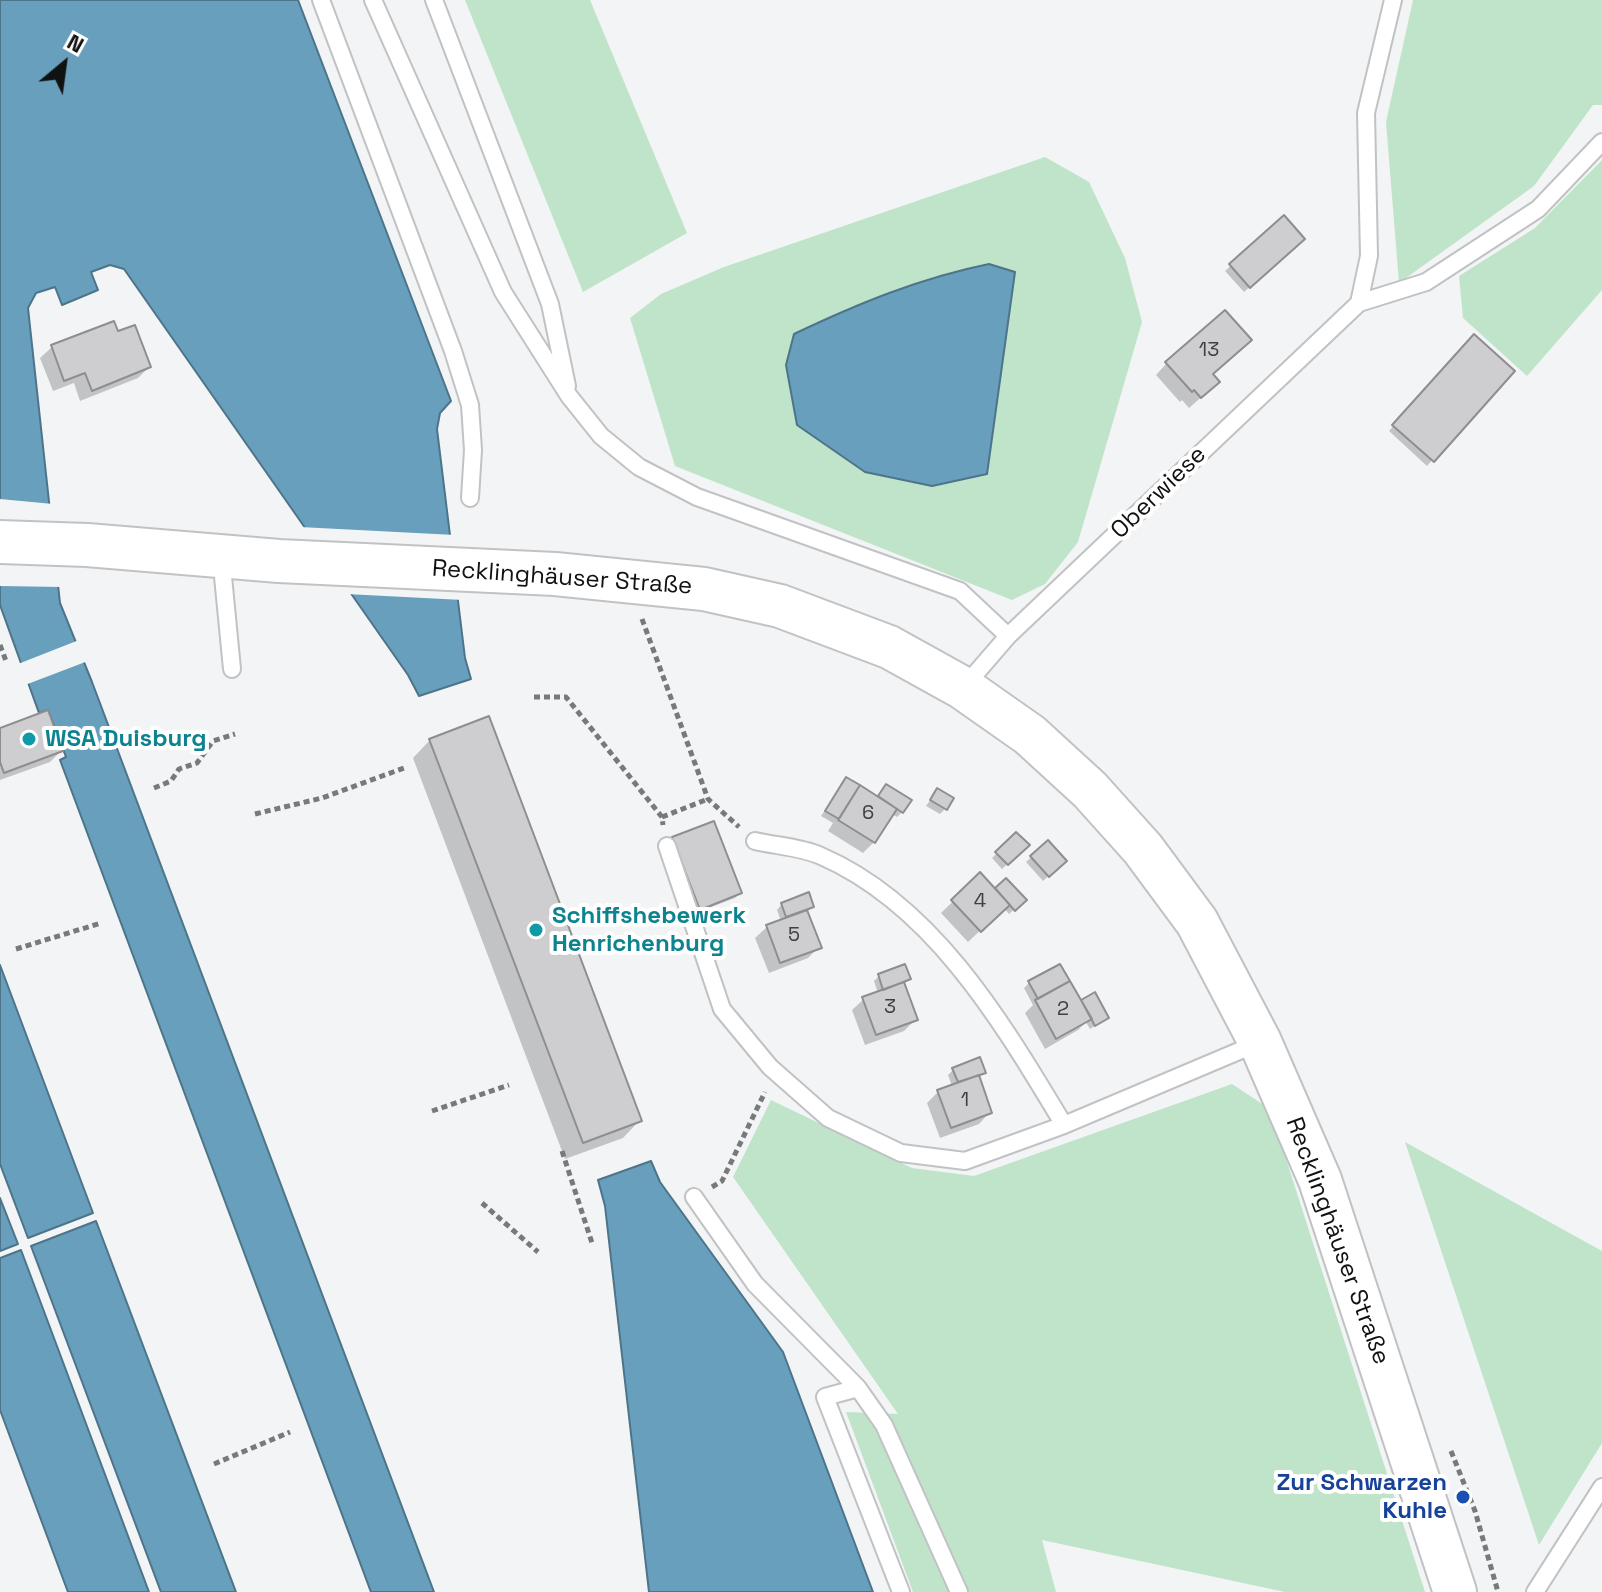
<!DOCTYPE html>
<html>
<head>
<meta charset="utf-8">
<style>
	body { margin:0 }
	#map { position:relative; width:1602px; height:1592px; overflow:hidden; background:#f2f4f5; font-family:"Space Grotesk",sans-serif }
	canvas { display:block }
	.north { position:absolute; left:24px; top:24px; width:80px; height:80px; -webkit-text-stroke:6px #fff; paint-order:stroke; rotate:29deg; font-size:22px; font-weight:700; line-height:32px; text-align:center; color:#101111 }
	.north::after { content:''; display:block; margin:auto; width:28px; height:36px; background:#101111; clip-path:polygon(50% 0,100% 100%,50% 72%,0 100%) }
</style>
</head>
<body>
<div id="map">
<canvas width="1602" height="1592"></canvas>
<div class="north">N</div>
</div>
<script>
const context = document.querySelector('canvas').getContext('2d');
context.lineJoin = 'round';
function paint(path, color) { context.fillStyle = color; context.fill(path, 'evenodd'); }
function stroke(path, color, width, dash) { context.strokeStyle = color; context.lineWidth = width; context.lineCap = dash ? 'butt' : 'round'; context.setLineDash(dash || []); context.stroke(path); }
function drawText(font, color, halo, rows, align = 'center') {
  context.font = font + ' "Space Grotesk",sans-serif'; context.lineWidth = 8; context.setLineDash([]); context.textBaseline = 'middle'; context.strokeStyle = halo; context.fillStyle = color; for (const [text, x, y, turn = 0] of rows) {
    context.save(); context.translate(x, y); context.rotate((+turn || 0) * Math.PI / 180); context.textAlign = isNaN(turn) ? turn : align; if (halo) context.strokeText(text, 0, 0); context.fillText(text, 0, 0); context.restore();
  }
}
const green = new Path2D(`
	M465,0H590L687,233L583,292Z
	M1413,0H1602V105H1593L1534,186L1399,283L1386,122Z
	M1045,157L1089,182L1125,258L1142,322L1078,542L1045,584L1012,600L675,466L630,318L661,294L724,267ZM942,274L794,334L849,308Z
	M1602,160V290L1527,376L1463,318L1459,276L1535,228Z
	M1232,1084L1270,1109L1425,1592H1285L1042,1540L1056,1592H913L846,1412L898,1414L733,1177L771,1100L912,1168L974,1176Z
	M1405,1142L1602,1251V1443L1539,1545Z`);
const water = new Path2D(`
	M0,0H298L451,401L440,413L437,429L465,658L471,679L419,696L408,675L124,269L110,265L91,272L98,290L62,305L55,287L36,293L28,308L60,603L92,682L434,1592H371L60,760L66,757L48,710L39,713L0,605Z
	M989,264L1015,272L987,474L932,486L865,472L797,425L786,365L794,334C857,304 920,278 989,264Z
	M0,965L93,1213L28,1238L0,1164Z
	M651,1161L660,1182L783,1352L873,1592H649L605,1206L598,1180Z
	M0,1198L18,1244L0,1251Z
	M96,1221L236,1592H161L31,1246Z
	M21,1250L149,1592H68L0,1410V1258Z`);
const pier = new Path2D(`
	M0,499L53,504L62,587L0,586Z
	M300,527L455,535L463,600L346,594Z
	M79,640L88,661L25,685L18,664Z`);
const shadow = new Path2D(`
	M1284,218L1302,239L1244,292L1225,271Z
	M117,334L149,367L138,378L80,401L74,383L53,391L40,358L52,347Z
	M1474,337L1512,371L1427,466L1389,431Z
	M1167,363L1211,375L1206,393L1189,408L1182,400L1180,402L1156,375Z
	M0,730L61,751L50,762L0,780Z
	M430,740L640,1120L623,1138L565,1159L413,758Z
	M846,779L877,798L882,791L902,812L897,817L892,814L874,842L863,853L828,831L833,823L821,816Z
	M937,791L945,809L940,814L926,806Z
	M1016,834L1027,845L1002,869L992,858Z
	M673,839L740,893L735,898L695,913L668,844Z
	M1048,842L1064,861L1043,881L1026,862Z
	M980,875L995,891L1006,881L1024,900L1009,914L1004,908L968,942L941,913Z
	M782,904L812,907L806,913L819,947L808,958L769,973L755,938L767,927L781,921L777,910Z
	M879,976L909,979L903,985L916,1019L904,1031L865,1045L852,1010L864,999L878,993L874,981Z
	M1029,983L1080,1002L1107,1018L1090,1029L1086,1022L1078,1030L1045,1049L1025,1013L1033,1005L1024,988Z
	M953,1070L984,1072L978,1078L990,1112L979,1124L940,1138L927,1103L938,1092L952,1086L948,1075Z`);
const building = new Path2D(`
	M1284,215L1305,239L1250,288L1229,264Z
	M1225,310L1252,340L1213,374L1220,382L1201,398L1194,390L1192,392L1165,362Z
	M114,321L118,331L135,325L151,367L92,391L85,373L64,381L51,345Z
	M1474,334L1515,371L1434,462L1392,425Z
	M48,710L63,751L4,773L0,762V728Z
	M489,716L642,1121L583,1143L429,739Z
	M846,777L860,785L839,819L825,811Z
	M886,784L912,800L903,813L878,796Z
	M860,785L897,809L875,843L838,820Z
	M937,788L954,798L947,810L930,800Z
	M714,821L742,893L700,910L672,837Z
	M1016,832L1030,845L1008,865L995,852Z
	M1048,840L1067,861L1049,877L1030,856Z
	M980,872L1010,905L981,932L951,900Z
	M1006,878L1027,900L1015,911L995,888Z
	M809,892L814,907L786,917L781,903Z
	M807,910L822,948L780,963L766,925Z
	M905,964L911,979L883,990L878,974Z
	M1060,964L1070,981L1038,999L1028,981Z
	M1070,981L1092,1019L1056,1039L1035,1000Z
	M904,982L918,1020L876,1035L862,997Z
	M1095,992L1109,1018L1095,1026L1081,1000Z
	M980,1057L986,1073L958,1082L952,1068Z
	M979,1075L992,1113L951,1128L937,1090Z`);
const path = new Path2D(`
	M642,619L708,799L739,827
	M0,645L6,661
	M534,697H566L662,817L663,825
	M154,788L171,781L179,769L197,763L213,741L235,734
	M255,814L322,798L404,768
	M662,817L708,799
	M16,949L101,923
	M432,1111L509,1085
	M562,1151L592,1243
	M712,1187L722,1181L765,1092
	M482,1203L538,1252
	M1451,1451L1475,1511L1498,1592
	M214,1464L290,1432`);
const service = new Path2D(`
	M321,0L453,351L470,405L473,450L470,498
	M373,0L503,292L569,396L601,436L639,467L697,497L960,591L1008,636
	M434,0L550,304L567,386
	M1359,303L1426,282L1538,209L1602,142
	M221,556L232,669
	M964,687L1008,636L1359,303L1369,256L1366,113L1393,0
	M755,841C776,846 801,847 821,856C934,905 1003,1024 1064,1125L1258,1043
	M667,846L722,1009L770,1067L828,1118L901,1153L965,1161L1064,1125
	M694,1197L755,1284L858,1388
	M901,1592L825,1397L858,1388L884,1425L959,1592
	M1535,1592L1602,1487`);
const secondary = new Path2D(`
	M0,542L87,545L279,561L555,574L704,589L780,606L889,647L963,688L1030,735L1090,790L1143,849L1197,922L1260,1042L1320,1180L1455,1592`);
const markers = [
	[29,739,8,"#0f9aa8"],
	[536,930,8,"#0f9aa8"],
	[1463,1497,8,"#1a4fb4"]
];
const numberNames = [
	["13",1209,351],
	["6",868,814],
	["4",980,902],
	["5",794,936],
	["3",890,1008],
	["2",1063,1010],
	["1",965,1101]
];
const streetNames = [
	["Oberwiese",1159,493,-44],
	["Recklinghäuser Straße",562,578,4],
	["Recklinghäuser Straße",1337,1241,70]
];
const cultureNames = [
	["WSA Duisburg",45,739],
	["Schiffshebewerk",552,916],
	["Henrichenburg",552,944]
];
const transitNames = [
	["Zur Schwarzen",1447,1483],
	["Kuhle",1447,1511]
];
paint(green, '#c0e4c9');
paint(water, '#679fbd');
stroke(water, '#4d7489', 2);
paint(pier, '#f2f4f5');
paint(shadow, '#0003');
paint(building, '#cecdcf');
stroke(building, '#8e8d8f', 2);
stroke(service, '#c1c2c4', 20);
stroke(secondary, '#c1c2c4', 46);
stroke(path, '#787979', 5, [6, 4]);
stroke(service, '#fff', 16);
stroke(secondary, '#fff', 42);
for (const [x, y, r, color] of markers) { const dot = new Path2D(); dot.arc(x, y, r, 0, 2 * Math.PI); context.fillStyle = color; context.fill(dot); stroke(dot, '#fff', 3); }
drawText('20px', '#404040', null, numberNames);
drawText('24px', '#101111', '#fff', streetNames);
drawText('bold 24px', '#0d838f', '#fff', cultureNames, 'left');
drawText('bold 24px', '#164399', '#fff', transitNames, 'right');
</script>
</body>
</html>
